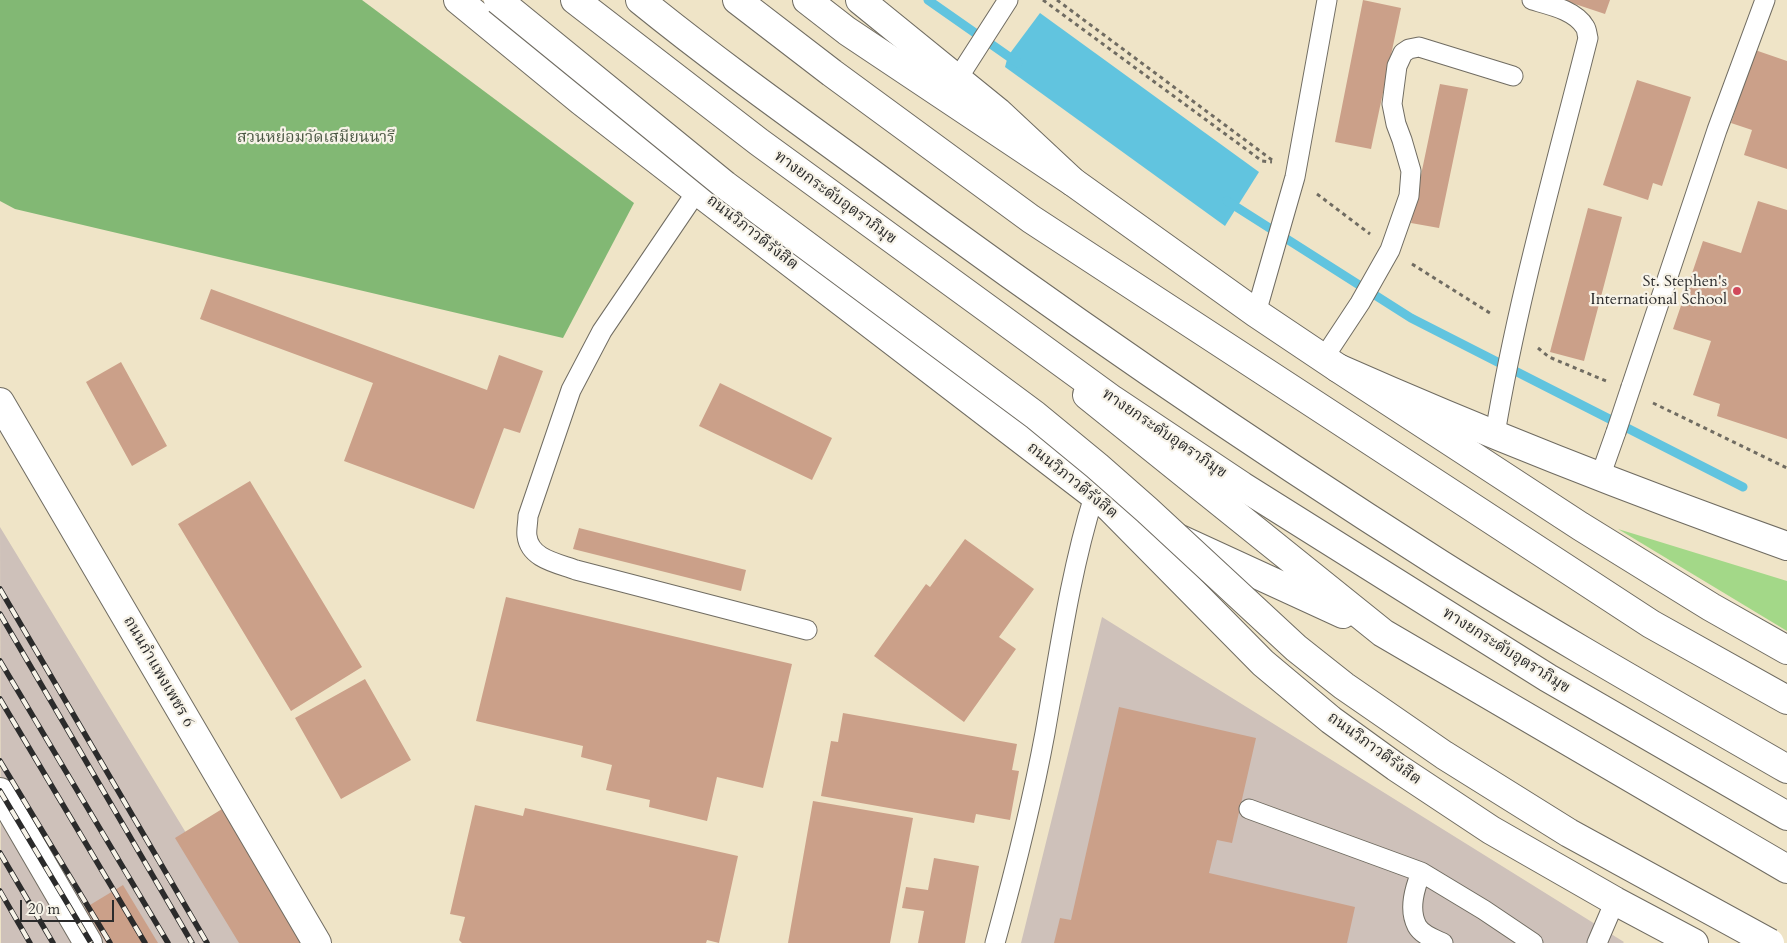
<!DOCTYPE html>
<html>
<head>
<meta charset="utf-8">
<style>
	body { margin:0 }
	#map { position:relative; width:1787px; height:943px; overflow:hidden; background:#efe4c7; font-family:Cardo,serif }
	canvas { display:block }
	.scale { position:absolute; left:20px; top:900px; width:94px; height:22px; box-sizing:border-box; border:2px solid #2b2b2b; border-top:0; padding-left:6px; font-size:15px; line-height:18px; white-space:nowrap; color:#2b2b2b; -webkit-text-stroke:4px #f7f3e8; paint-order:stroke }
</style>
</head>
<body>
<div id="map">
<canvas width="1787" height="943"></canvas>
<div class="scale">20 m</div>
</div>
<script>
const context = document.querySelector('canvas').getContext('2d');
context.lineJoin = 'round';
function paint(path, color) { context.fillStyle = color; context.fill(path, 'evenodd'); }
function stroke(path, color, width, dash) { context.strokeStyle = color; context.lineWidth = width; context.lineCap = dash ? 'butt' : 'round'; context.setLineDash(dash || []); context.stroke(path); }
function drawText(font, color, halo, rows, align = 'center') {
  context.font = font + ' Cardo,"Noto Serif Thai",serif'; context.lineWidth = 4.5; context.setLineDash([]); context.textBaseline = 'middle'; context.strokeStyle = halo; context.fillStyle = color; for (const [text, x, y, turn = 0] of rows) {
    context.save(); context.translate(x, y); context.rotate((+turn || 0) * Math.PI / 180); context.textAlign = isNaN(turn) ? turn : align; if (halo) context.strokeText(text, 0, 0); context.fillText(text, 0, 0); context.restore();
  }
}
const industrial = new Path2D(`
	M0,527L253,943H1Z
	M1102,617L1624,942L1623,943H1021Z`);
const green = new Path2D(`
	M1618,529L1787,581V631Z`);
const forest = new Path2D(`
	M0,0H362L634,203L563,338L15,209L0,201Z`);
const water = new Path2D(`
	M1040,13L1259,172L1225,226L1005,67L1008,56Z`);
const stream = new Path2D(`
	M928,0L1018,63
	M1227,201L1411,318L1743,487`);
const building = new Path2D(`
	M1363,0L1401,8L1371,149L1335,142Z
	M1563,0H1610L1605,14Z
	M1755,50L1787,61V169L1744,155L1752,130L1731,123Z
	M1637,80L1691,97L1662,186L1653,183L1648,200L1603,185Z
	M1440,84L1468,89L1439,228L1411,223Z
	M1758,201L1787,210V439L1717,416L1720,404L1693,395L1711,341L1673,329L1703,241L1741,253Z
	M1588,208L1622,217L1584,361L1550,352Z
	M211,289L487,390L499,355L543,371L520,433L504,428L474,509L344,461L373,383L200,319Z
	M121,362L167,446L132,466L86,382Z
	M720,383L832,438L812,480L699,426Z
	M250,481L362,667L291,711L178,524Z
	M579,528L746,570L741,591L573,549Z
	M965,539L1034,589L999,637L1016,649L964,722L874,656L926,584L930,587Z
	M506,597L792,664L763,788L717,777L707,821L649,807L650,800L606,790L612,765L581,757L583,746L476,721Z
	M365,679L411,760L341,799L295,718Z
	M1119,707L1256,738L1232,843L1217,840L1209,873L1355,907L1347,943H1054L1060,918L1071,920Z
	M843,713L1017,744L1012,770L1019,771L1010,820L976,814L974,823L821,796L831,741L838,742Z
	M235,801L321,943H239L175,838Z
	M813,801L913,818L890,943H788Z
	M475,805L523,816L525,808L738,856L719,943L707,940L706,943H462L459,940L465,917L450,914Z
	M934,858L979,866L965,943H918L924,911L902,908L906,887L928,890Z
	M123,885L158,943H106L85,908Z`);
const path = new Path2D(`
	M1043,0L1262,161L1272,162
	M1057,0L1272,160
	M1317,194L1370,234
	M1412,264L1493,315
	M1538,348L1549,357L1606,381
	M1653,403L1787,468`);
const service = new Path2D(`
	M958,78L1008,0
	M697,191L602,331L571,390L528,516C528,523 526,530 527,536C530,559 557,563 576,570L807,630
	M1256,313L1295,177L1327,0
	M1323,359L1360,303L1390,250L1409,196L1411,171L1402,140L1396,124L1392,104L1397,66L1403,53L1409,49L1419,47L1513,76
	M1631,387L1717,130L1765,0
	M1495,434C1517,301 1555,169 1588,38C1587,35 1587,30 1585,27C1575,10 1549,5 1532,0
	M1600,477L1616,432
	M1249,809L1421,872C1415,888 1408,909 1417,926C1422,935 1434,939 1443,943
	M1421,872L1484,910L1533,943
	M995,943C1014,874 1032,804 1045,733C1059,654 1070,573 1094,496
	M1597,943L1615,901`);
const minor = new Path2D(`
	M0,402L317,943`);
const tertiary = new Path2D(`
	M0,792L88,943`);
const secondary = new Path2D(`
	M458,0L581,101L697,191L1108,506L1263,663L1331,720L1396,767L1491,830L1615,901L1694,943
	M860,0L998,112L1073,182L1256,313L1338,368L1580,526L1711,607L1787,650`);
const primary = new Path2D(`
	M1338,368C1485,433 1635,492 1787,546`);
const trunk = new Path2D(`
	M737,0L832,73L1031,219L1651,624L1787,700
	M1087,395L1383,633L1787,869
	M1108,506L1343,614`);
const motorway = new Path2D(`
	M575,0L759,142L1113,400L1242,486L1548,678L1787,816
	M640,0C714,60 791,115 868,171C1054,309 1245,440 1440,564C1554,636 1671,702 1787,769
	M807,0L847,31L1073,182`);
const rail = new Path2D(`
	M0,589L207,943
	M0,614L192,943
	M0,661L168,943
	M0,699L145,943
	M0,761L110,943
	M0,791L91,943
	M0,853L53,943
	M0,891L30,943`);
const serviceBridge = new Path2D(`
	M1616,432L1631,387`);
const motorwayBridge = new Path2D(`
	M498,0L725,185L1035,415L1097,466L1147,510L1296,648L1344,686L1444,755L1569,833L1770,943`);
const markers = [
	[1737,291,5,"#d1495b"]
];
const parkNames = [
	["สวนหย่อมวัดเสมียนนารี",316,138]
];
const streetNames = [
	["ทางยกระดับอุตราภิมุข",835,198,36],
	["ถนนวิภาวดีรังสิต",752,233,38],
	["ทางยกระดับอุตราภิมุข",1164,434,34],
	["ถนนวิภาวดีรังสิต",1072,481,39],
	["ทางยกระดับอุตราภิมุข",1506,651,32],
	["ถนนกำแพงเพชร 6",158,672,60],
	["ถนนวิภาวดีรังสิต",1374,749,36]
];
const poiNames = [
	["St. Stephen's",1727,282],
	["International School",1727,300]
];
paint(industrial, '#cec1ba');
paint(green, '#a3d888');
paint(forest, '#82b874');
paint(water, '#61c4df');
stroke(stream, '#61c4df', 9);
paint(building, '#cba089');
stroke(service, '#706c62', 21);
stroke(minor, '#706c62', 30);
stroke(tertiary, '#706c62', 30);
stroke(secondary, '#706c62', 30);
stroke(primary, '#706c62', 30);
stroke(trunk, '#706c62', 30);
stroke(motorway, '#706c62', 30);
stroke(path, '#706c62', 3, [4, 4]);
stroke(service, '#fff', 19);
stroke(minor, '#fff', 28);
stroke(tertiary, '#fff', 28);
stroke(secondary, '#fff', 28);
stroke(primary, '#fff', 28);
stroke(trunk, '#fff', 28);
stroke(motorway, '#fff', 28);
stroke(rail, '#2b2b2b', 5.5);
stroke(rail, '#f7f3e8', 4, [11]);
stroke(serviceBridge, '#706c62', 21, []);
stroke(motorwayBridge, '#706c62', 30, []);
stroke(serviceBridge, '#fff', 19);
stroke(motorwayBridge, '#fff', 28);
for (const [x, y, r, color] of markers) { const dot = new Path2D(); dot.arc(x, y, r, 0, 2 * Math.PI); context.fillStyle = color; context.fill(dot); stroke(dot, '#f7f3e8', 2); }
drawText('16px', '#495642', '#f7f3e8', parkNames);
drawText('16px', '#2b2b2b', '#f7f3e8', streetNames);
drawText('16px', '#2b2b2b', '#f7f3e8', poiNames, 'right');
</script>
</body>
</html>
